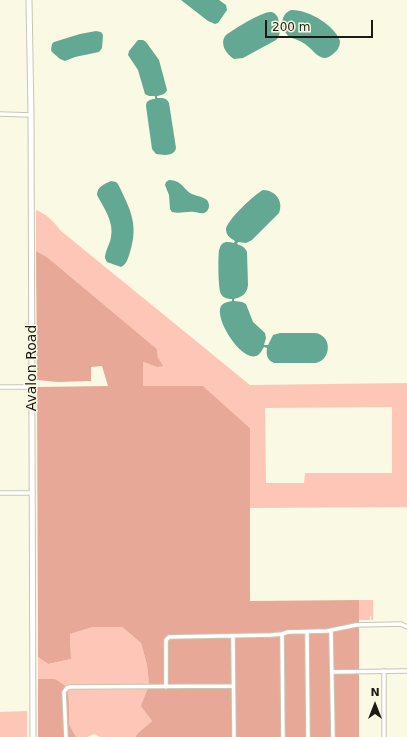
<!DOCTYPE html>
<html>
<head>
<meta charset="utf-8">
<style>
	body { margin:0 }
	#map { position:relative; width:407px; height:737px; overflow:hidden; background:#faf9e3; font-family:"DejaVu Sans",sans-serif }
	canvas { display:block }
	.north { position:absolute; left:355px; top:685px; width:40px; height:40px; -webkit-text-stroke:3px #faf9e3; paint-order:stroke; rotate:0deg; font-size:11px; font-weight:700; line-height:16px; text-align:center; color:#1b1a13 }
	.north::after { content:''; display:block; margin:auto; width:14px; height:18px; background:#1b1a13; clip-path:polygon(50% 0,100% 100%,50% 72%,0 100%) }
	.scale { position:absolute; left:265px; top:20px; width:108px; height:18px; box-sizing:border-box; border:2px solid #1b1a13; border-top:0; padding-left:5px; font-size:12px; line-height:14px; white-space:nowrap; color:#1b1a13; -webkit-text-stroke:3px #faf9e3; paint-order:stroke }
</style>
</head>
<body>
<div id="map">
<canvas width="407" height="737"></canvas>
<div class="north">N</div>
<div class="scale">200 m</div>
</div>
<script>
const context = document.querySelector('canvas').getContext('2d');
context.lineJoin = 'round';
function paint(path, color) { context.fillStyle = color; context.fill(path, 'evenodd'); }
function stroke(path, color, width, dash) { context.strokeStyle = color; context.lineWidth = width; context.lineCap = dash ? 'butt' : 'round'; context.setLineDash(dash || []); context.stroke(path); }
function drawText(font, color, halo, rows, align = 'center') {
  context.font = font + ' "DejaVu Sans",sans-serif'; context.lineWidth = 3; context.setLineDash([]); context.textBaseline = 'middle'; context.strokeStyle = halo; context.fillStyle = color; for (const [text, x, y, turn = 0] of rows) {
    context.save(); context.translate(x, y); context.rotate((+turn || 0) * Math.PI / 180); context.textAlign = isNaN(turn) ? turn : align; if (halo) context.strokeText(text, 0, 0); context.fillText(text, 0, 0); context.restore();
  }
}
const green = new Path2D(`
	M36,210C47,214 54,222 61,231L250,385L407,383V507L250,508V428L203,386H143V362L157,367L158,358L157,349L47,257L36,251ZM392,407V473H305L304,483H266L265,408Z
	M359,600H373V620H371V616H370V620H359Z
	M93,627H122L141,643L147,665L149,685L142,706L152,721L138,733L135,737H100L94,734L87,737H76L69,724V704L55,679H38V657L48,664L71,659L70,634Z
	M27,711V737H0V712Z`);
const forest = new Path2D(`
	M36,251L47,257L157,349L158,358L163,366L157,367L143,362V386H203L250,428V601L359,600V737H135L138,733L152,721L141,706L149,685L147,665L141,643L122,627H93L70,634L71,659L48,664L38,657L37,387L108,386L102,366L91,367V381L58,382L37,380Z
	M38,679H55L67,687L69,704V724L76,737H38Z`);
const water = new Path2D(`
	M181,0H219L226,5L227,10L218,23L215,24L208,21Z
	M291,10C307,9 335,25 340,41C340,47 337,51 333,54C321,65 314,50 305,44C294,36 287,41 283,26H280C280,32 280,36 276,40L243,58L234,59C226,54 219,43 226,35C234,29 263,11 271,12C277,13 279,19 279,24H282C283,17 284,13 291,10Z
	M96,31L101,32L103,35L102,48L99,52L75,57L65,61L60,59L52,52L51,50L52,44L54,42L80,34Z
	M138,40H143L146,42L159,60L167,90C165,95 161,95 157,96V98C162,98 166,97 169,103L176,148C174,157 163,155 156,154L152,149L146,106C146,101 150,99 155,99V96H149L145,94L138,70L128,55L129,51Z
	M169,180C182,181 181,186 190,193C195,196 202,196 207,200C208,202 209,203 209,206C209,209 207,212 204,213C200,214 198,212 194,212C187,211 180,214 172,212L170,209L169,195L165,185L166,182Z
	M111,181L116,182L118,184C130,209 139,224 130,252C128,258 127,264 121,267L107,262L105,258C105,251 110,244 111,237C114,222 104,208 97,195C97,187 104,184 111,181Z
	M263,190C275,190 284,201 279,213L252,240L246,243L238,242L237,244C242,246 245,247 247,252L248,285C247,294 242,297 234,299V301L242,302L246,304L253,322L265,333L266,338L264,345H268L273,335L280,333H315C332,335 332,359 316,363H274C267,360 266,355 267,348L264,347C262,350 260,355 256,356C241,361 214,319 221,306C224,302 228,302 232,301V299C228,299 223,298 221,294C218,289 218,257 219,250C220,248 220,246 222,244C225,241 230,242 234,243L235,241C230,238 226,235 226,229C227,220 255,194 263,190Z`);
const street = new Path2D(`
	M0,114L31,115
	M0,387H32
	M0,493H33
	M331,631L333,737
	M307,632L308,737
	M282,634L283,737
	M233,637L234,737
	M384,671V737
	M332,672L407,671
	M166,687V640L169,637L271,635L282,634L288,632L327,631L356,625L401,624L407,627
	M66,737L64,692L67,688L70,687L233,686`);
const secondary = new Path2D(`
	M29,0L31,115L33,737`);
const streetNames = [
	["Avalon Road",32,368,-90]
];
paint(green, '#fec6b7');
paint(forest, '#e8a898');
paint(water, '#62a892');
stroke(street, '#c8c6b2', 5.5);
stroke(secondary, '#c8c6b2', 7);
stroke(street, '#fff', 3.5);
stroke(secondary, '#fff', 5);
drawText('14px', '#1b1a13', '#faf9e3', streetNames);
</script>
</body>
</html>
